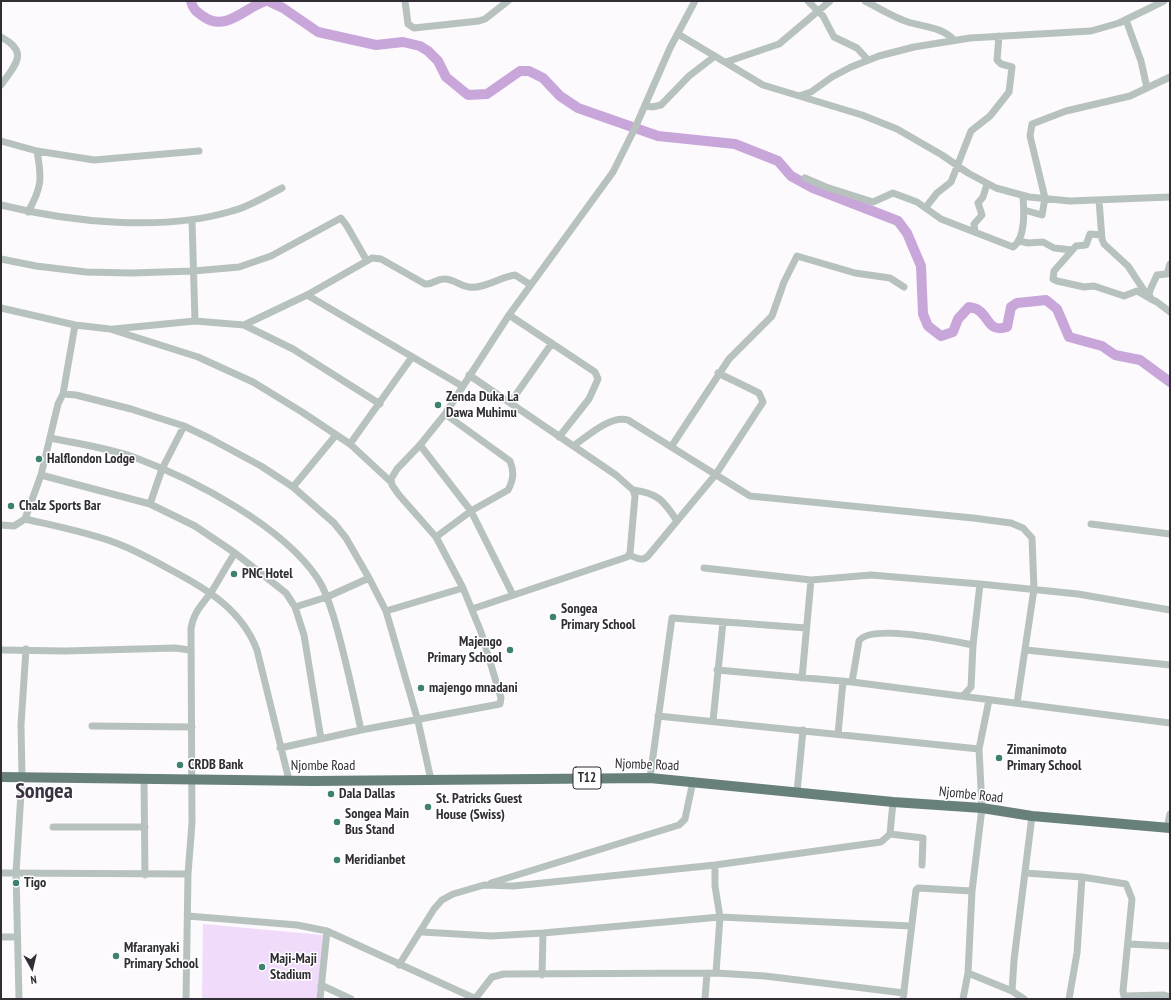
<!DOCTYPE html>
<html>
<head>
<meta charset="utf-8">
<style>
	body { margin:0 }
	#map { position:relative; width:1171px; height:1000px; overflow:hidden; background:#fdfafe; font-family:"PT Sans Narrow",sans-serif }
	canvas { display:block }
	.frame { position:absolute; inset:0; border:2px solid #312d34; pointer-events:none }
	.north { position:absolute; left:12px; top:948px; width:40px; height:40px; -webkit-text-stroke:3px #fff; paint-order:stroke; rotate:172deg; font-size:11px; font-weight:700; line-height:16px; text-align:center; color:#312d34 }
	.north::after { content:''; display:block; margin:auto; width:14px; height:18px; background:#312d34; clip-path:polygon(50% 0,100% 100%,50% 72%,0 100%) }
</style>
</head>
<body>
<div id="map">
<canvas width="1171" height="1000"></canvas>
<div class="frame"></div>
<div class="north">N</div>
</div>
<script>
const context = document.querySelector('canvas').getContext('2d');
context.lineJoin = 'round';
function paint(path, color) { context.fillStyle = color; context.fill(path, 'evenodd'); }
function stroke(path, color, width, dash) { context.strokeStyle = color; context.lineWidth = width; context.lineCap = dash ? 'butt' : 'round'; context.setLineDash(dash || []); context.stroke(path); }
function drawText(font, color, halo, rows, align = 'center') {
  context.font = font + ' "PT Sans Narrow",sans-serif'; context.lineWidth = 3; context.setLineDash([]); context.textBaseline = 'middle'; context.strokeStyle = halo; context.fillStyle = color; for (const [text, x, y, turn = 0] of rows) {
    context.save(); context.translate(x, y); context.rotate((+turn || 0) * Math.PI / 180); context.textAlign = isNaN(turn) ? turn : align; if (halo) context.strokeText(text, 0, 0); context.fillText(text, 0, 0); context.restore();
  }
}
const green = new Path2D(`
	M203,924L323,935L319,999H202Z`);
const river = new Path2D(`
	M191,1C193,10 197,12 204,17C227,32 245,7 266,1
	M268,1L283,8L318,32L376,45L403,42L420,46L428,51L438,61L446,77L468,95L487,94L520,71H529L543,78L560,96L578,108L658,136L735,144L778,161L791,176L813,188L898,221L907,233L921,266L923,314L928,326L941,336L953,332L958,319L969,307C972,308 976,308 978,310C989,316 988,333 1007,327L1011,307L1017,303L1046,300L1057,309L1069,337L1102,346L1115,355L1140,360L1170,382`);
const minor = new Path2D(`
	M405,1L408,24L414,28L479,21L485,19L508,1
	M808,1L823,16L834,37L857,48L868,60
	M865,1C879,8 893,17 908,22C924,27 942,27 954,40
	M1126,20L1141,61L1147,88
	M678,34L763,85L862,115L897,129L942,155L968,173L996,188L1029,197L1070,201L1170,197
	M1,37C30,52 15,65 1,85
	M726,62L779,44L830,1
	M799,96L811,92L832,77L851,67L879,56L914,47L970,38L1091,31L1119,23L1164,1
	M645,105L652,107L661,105L689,76L715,56
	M1,141L37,151L94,160L199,151
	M805,178L826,187L873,202L893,193L917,202L941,219L1013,247C1026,238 1024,210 1023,196
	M1099,200L1102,239L1104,244L1128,266L1147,295
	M1,205C70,222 163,232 232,211C249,207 266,196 282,188
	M926,207L937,193L951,182L971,131L990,116L1009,92L1012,67L1001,64L997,60L999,36
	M1024,210L1042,215L1045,198L1030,136L1032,124L1066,111L1130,96L1170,77
	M28,212C42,187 42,179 37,151
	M192,220L195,321
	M975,232L974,224L982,215L978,203L983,197L987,184
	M1101,235L1090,234L1086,245L1076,246L1054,271L1053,279L1057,281L1084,287L1094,286L1124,296L1137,291L1151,299
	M1019,241L1028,243L1043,242L1054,248L1072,250
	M1,259L36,266L86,272L131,273L194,271L239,267L271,256L341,218L347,226L367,261
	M1170,264L1167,274L1157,275L1151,288L1149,294L1151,299L1157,302L1170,312
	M307,295L462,386
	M1,308L75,325L110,329L198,357L253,382L302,412L350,444L391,482
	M509,315L595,372L598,379L589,399L559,437
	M244,325L307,295L372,258L381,259L425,284C433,285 437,278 445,279C453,279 461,286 469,287C484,289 500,277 515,275L531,285
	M114,329L195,321L244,325L293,349L380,404
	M469,375L616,475L633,490L635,496L630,553L627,557L472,609
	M63,394L75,325
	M510,403L552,343
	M51,438C79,444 109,448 136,458C195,480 283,526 318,579C326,591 330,605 334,618C345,655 353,693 361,730
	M350,444L412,357
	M420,445L471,511L513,595
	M573,446C588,436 610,415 628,420L750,496L973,518L1011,523L1023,528L1032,538L1034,589L1017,703
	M671,447L729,359L772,316L784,282L797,256L855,273L890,278L904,287
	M41,475L150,504L195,526L235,553L286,593L295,607L304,635L321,739
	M293,487L336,435
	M633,490C658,493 664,501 677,521
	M150,504L162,469L184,426
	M25,519C55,526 87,532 116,543C135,550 153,560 171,570C207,589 242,610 257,650L289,780
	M1091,524L1170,534
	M1,525L14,526L25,519L41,475L58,404L63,394L76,395L131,409L184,426L211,439L261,466L293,487L334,523L346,538L369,578L386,611L418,721L431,780
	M436,537L471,511L508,490C514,479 514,471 510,461L445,414
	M629,555C637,558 642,562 648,556L716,474L763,402L759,393L718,373
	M704,568L811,580L871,575L980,584L1078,594L1170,610
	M295,607L327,597L369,578
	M386,611L463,588
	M1,650L65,651L175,648L190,650
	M1026,650L1170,665
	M717,670L852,682L1170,723
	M802,678L811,580
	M852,682L859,641C871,623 952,641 973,645
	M963,696L971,687L973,645L980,584
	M658,716L979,749
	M713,721L723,622
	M92,726L192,727
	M838,734L843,681
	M280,748L361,730L500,704L501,698L481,632L463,588L436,537L399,495L392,485L391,479L397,469L420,445L445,414L509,315L613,172L635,128L670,48L695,1
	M650,778L672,618L806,628
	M144,779L145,875
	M797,792L803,730
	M53,827H145
	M1167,828L1170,814
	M890,834L923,838L922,865
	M715,865V886L720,917L716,973
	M1,873L188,874
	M1025,873L1082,877L1126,884L1132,899L1123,991L1124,996L1164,995L1170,997
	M491,883L679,825L685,819L693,781
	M188,916L297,925L327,931L476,999
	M422,932L491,936L543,933L720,917L911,926
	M1,937H17
	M1128,944L1170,946
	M399,965L434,909L442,900L453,894L484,885L514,886L715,865L881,842L890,834L893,802
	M968,973L1012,991L1024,999
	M542,975L543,933
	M321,985L351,999
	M1012,991L1014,960L1032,816
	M19,999L16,873L22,777L21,725L26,649
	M186,999L188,874L192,823L191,629C193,612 203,604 212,591C220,578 227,565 235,553
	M320,999L327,931
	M475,999L492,977L504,974L716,973L765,976L904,993
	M705,999L707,973
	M903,999L916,890L918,888L972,891
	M963,999L968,973L972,891L982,808L979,749L989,700
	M1069,999L1077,953L1082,877`);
const highway = new Path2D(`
	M1,777L313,781L650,778L893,802L982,808L1032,816L1170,828`);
const markers = [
	[438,405,4,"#3e8071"],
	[39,459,4,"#3e8071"],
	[11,506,4,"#3e8071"],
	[234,574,4,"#3e8071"],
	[553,617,4,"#3e8071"],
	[510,650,4,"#3e8071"],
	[421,688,4,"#3e8071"],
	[999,758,4,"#3e8071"],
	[180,765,4,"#3e8071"],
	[331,794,4,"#3e8071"],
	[428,807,4,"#3e8071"],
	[337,822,4,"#3e8071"],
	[337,860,4,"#3e8071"],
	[16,883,4,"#3e8071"],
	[116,956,4,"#3e8071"],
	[262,967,4,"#3e8071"]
];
const shields = [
	[587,778,28]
];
const shieldNames = [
	["T12",587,778]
];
const poiNames = [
	["Zenda Duka La",446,397],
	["Dawa Muhimu",446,413],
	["Halflondon Lodge",47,459],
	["Chalz Sports Bar",19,506],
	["PNC Hotel",242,574],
	["Songea",561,609],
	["Primary School",561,625],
	["Majengo",502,642,"right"],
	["Primary School",502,658,"right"],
	["majengo mnadani",429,688],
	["Zimanimoto",1007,750],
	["Primary School",1007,766],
	["CRDB Bank",188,765],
	["Dala Dallas",339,794],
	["St. Patricks Guest",436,799],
	["House (Swiss)",436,815],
	["Songea Main",345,814],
	["Bus Stand",345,830],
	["Meridianbet",345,860],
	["Tigo",24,883],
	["Mfaranyaki",124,948],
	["Primary School",124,964],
	["Maji-Maji",270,959],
	["Stadium",270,975]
];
const streetNames = [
	["Njombe Road",647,765,2],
	["Njombe Road",323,766],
	["Njombe Road",971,795,6]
];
const townNames = [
	["Songea",44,792]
];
paint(green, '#f0dbfb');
stroke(river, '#c8a6da', 10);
stroke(minor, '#b7c2bf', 7);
stroke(highway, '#68807a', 10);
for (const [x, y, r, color] of markers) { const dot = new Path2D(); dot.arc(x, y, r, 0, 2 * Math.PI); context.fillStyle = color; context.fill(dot); stroke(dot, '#fff', 1.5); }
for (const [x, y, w] of shields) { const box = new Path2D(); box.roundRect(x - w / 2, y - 11, w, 22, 3); context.fillStyle = '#fff'; context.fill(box); stroke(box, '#312d34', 1); }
drawText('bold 13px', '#312d34', null, shieldNames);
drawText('bold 14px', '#312d34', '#fff', poiNames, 'left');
drawText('14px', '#312d34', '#fff', streetNames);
drawText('bold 22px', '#3b3140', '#fff', townNames);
</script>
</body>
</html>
